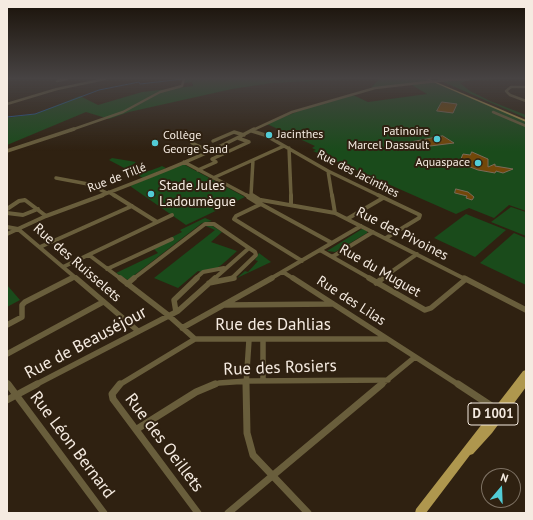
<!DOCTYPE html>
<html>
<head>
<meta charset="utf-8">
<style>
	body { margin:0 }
	#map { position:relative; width:533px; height:520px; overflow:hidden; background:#2f2111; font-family:"PT Sans",sans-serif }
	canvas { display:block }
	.frame { position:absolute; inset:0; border:8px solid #f5ebe1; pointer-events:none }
	.north { position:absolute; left:481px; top:468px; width:40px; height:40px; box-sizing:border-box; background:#2f2111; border:1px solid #7e7264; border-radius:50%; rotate:19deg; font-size:11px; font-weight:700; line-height:16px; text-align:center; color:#f5ebe1 }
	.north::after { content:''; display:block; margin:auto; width:14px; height:18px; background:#52ccd6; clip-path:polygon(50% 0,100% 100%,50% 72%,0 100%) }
</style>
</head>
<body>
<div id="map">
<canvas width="533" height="520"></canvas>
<div class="frame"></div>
<div class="north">N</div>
</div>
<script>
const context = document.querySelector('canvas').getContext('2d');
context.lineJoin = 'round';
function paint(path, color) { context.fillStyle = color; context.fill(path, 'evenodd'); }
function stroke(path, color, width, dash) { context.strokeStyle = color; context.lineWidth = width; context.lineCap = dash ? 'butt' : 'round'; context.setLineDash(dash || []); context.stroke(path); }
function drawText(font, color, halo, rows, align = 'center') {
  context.font = font + ' "PT Sans",sans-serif'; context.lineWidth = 4; context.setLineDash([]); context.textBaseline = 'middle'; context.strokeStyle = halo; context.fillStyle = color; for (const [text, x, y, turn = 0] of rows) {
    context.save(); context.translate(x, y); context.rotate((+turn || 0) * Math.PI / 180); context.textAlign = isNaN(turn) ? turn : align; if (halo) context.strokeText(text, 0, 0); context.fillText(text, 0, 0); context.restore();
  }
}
const green = new Path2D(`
	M185,79H348L272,83L232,89L129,112L109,119L86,112L7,145V118L35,114L80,96L98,105L142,92L193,86L192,82L184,83Z
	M379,79H426L431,81L371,88Z
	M475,79H497L466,81L460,83L470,91L490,101L526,115V118L441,81Z
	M433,82L526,121V211L509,205L494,218L469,208L456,214L313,151L316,150L312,148L315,146L267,124L301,110L353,95L368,102L427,94L410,84Z
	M112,158L136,162L130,167L133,171C144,174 152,170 162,166L166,168L143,178L109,160Z
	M183,164L245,197L186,225L130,186Z
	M511,207L526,212V236L491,222Z
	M466,214L506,230L475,257L434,238Z
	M205,218L212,221L202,223L128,280L116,273L158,253L154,249L174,239L172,237L182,232L180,230Z
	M211,225L222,232L211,242L237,251C227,260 213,276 198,271L178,288L154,278L215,230L206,226Z
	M362,229L367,230V233L335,252L327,251Z
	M514,233L526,238V285L480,263Z
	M259,253L271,262L237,278L245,271L248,272L258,261L255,260Z
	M7,285L20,300L7,307Z`);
const stream = new Path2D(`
	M7,117L35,114L99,90L139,82L140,84L183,79`);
const building = new Path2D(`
	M442,102L457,104L453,113L437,111Z
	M443,136L454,143L422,147L412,142Z
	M472,152L488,159V167L495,164V166L513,169L503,173L496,171L495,173L478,170L465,165L466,162L460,161L463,154L470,155Z
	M456,189L468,192L474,197L472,200L466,198L467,196L455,193Z`);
const minorFar4 = new Path2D(`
	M447,80L469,79
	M57,81L67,79
	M526,87H511L506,91L510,95L526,101
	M7,104L57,89L105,79
	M493,112L526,126
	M71,130L123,112L160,92L182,86L184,79
	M253,130L292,112L375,88L428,82`);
const minorFar3 = new Path2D(`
	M252,131L265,135L328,171L380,196
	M213,141L234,132L244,135
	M192,143L209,151
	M289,148L291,196
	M7,151L74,129
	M184,162L248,196
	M198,170L216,162L212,159L249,142L238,138
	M328,171L332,196
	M56,178L88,184L107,193
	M213,178L284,146
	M109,192L115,196
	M251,195L253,160
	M100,196C152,176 205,156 254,129
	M250,196H253`);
const minorFar2 = new Path2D(`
	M114,195L157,222
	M246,195L248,196
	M252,195L260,200L261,201L256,202L248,197Z
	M291,195V205
	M332,195L335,213
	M378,195L420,215L419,218L386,238
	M261,200L335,213L465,279
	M259,203L332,243
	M261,204L236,216L234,219L302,261
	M7,209L19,201L25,200L46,216
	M7,213L23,215L38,209
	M347,219L383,198
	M7,227L18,229L77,279
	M7,234L46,216L103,195
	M40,247L132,206
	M320,250L371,279
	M89,255L121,279
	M332,257L373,232
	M63,267L172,215
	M107,269L172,239
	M283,272L294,279
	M70,279L75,277
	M133,279L205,224H214L249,248L214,279
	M195,279L203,272L224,268
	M231,279L256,255L255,252L249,248
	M270,279L361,226
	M381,279L417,254`);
const minorFar1 = new Path2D(`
	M76,278L138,331
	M120,278L168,315L195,339H387
	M293,278L459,385
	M369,278L425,310L431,308L466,279
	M464,278L526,310
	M209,283L234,278
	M376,283L383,278
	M127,284L134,278
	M225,305L332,304
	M176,312L174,300L197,278
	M7,325L22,317V305L25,302L72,278
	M182,328L272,278
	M263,340V381
	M7,354L103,302
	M7,383L9,385
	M35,385L178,311L215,278
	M119,385L195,339
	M213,385L219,383L247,381L388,380
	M246,385L249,340
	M381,385L415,357`);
const minor = new Path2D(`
	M8,384L104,513
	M120,384L112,394L113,399L198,513
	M246,384L247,433L253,455L308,513
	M458,384L499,411
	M7,400L37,384
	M137,429L196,392L215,384
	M228,513L382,384`);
const major = new Path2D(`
	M426,79H429L526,120V122Z
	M526,370V387L492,433L473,454L470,455L426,513H415L416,509L510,388L523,371Z`);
const minorBridge = new Path2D(`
	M428,82L447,80`);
const markers = [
	[269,135,4,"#52ccd6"],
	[437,139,4,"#52ccd6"],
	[155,143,4,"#52ccd6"],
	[478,163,4,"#52ccd6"],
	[151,194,4,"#52ccd6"]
];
const farPoinames = [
	["Patinoire",429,132],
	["Marcel Dassault",429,146],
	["Jacinthes",277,135,"left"],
	["Collège",163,136,"left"],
	["George Sand",163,150,"left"],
	["Aquaspace",470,163]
];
const farStreetnames = [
	["Rue des Jacinthes",358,174,27],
	["Rue de Tillé",117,178,-21]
];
const shields = [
	[493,414,50]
];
const shieldNames = [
	["D 1001",493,414]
];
const poiNames = [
	["Stade Jules",159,186],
	["Ladoumègue",159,202]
];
const streetNames = [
	["Rue des Pivoines",402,234,27],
	["Rue des Ruisselets",77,263,41],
	["Rue du Muguet",380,271,30],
	["Rue des Lilas",351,301,33]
];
const nearStreetnames = [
	["Rue des Dahlias",273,325],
	["Rue de Beauséjour",86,343,-28],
	["Rue des Rosiers",280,368,-2],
	["Rue des Oeillets",164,443,53],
	["Rue Léon Bernard",72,445,53]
];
paint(green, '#1a4b1b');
stroke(stream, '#225a96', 1);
paint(building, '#724709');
stroke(building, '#7b6a59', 1);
stroke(minorFar4, '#695e3c', 2.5);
stroke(minorFar3, '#695e3c', 3.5);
stroke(minorFar2, '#695e3c', 4);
stroke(minorFar1, '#695e3c', 5.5);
stroke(minor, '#695e3c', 7);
paint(major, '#af974e');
stroke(minorBridge, '#695e3c', 2.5);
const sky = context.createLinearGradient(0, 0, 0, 151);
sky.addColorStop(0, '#1a1209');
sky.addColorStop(0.52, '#474343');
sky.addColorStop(1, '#47434300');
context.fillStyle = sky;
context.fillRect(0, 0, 533, 151);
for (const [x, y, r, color] of markers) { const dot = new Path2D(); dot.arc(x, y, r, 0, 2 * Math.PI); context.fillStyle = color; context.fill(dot); stroke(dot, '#2f2111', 1.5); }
drawText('12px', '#f5ebe1', '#2f2111', farPoinames, 'right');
drawText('12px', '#f5ebe1', '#2f2111', farStreetnames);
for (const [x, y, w] of shields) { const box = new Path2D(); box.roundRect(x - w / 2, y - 11, w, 22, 3); context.fillStyle = '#2f2111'; context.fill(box); stroke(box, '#f5ebe1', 1); }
drawText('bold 13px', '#f5ebe1', null, shieldNames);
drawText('14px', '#f5ebe1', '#2f2111', poiNames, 'left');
drawText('14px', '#f5ebe1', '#2f2111', streetNames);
drawText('17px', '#f5ebe1', '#2f2111', nearStreetnames);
</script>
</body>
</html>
